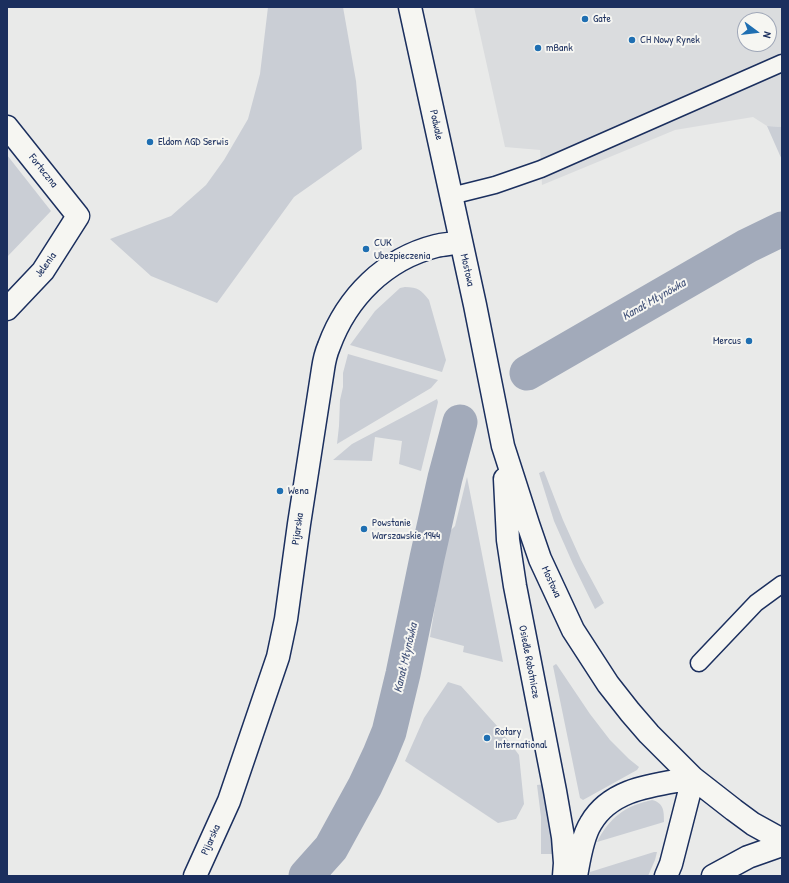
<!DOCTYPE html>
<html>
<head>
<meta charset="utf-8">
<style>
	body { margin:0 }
	#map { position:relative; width:789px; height:883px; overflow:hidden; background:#e9eae9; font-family:"Patrick Hand",sans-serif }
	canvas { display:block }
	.frame { position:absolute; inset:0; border:8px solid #1b2f5e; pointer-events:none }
	.north { position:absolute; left:737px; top:12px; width:40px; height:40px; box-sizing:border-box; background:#f6f6f2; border:1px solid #9ea6b7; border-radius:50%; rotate:105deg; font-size:11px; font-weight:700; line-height:16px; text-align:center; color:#1b2f5e }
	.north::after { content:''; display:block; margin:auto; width:14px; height:18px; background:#1f6fb2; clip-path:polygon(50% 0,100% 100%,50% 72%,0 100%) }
</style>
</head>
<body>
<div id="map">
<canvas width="789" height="883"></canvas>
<div class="frame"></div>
<div class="north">N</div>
</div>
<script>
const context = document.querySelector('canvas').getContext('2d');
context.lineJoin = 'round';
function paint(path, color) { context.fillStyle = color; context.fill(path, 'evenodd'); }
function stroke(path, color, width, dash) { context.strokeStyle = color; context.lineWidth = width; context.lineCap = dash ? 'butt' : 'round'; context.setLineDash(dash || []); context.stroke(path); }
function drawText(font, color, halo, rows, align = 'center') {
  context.font = font + ' "Patrick Hand",sans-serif'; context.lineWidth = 4; context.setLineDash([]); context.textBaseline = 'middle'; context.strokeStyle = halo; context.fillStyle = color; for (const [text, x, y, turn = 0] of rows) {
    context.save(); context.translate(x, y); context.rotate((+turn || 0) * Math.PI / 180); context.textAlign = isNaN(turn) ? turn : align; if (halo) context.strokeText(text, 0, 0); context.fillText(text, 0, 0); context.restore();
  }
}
const built = new Path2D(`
	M474,7H782V127L767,126L753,117L675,130L542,185L540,150L505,147ZM745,20H769V44H745Z`);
const green = new Path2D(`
	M268,7H343L356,81L362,149L294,197L217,303L151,276L110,239L171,216L206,185L224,160L248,119L260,74Z
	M767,126L782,127V160Z
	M7,155L51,211L7,257Z
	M405,287C418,287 421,290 429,300L446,360L442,372L350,345L375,311L400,288Z
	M348,354L438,380L431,388L337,444L339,426L340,400L343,387V373Z
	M437,399L438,402L421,471L399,464L402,441L375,437L372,461L333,460L352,444Z
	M544,471L563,520L581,560L604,603L595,609L573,564L554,521L539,473Z
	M467,477L503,662L463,652L464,646L430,637L442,563L448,533L455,526Z
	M556,664L557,665L590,714L610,740L629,759L639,767L637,770L583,800L580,798L553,666Z
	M448,682L461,686L498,727L519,755L524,804L516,819L498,823L405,761L424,718Z
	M545,784L556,854H541V817L537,785Z
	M652,800C664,803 664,811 664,822L597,842C610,817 625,806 652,800Z
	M654,852H657L655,860L648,876H589L590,872Z`);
const canal = new Path2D(`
	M527,373L747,246L782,229
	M306,876L331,848L365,786L380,754L389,732L403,674L427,558L445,478L460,422`);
const service = new Path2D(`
	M451,196L495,185L541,169L782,63
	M699,663L756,603L782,584`);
const minor = new Path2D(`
	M7,127L78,216L43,271L7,309
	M195,876L229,801L278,657L286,619L299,524L323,369C324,362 326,353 329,346C347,297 385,259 436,246C444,244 453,244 460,242`);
const tertiary = new Path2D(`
	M410,7L475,305L503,446L528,524L540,559L573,630L608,684L630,712L649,734L693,778L734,810L753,824L782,840
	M505,479L508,540L515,586L555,791L563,837L565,863L564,876
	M576,876C579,860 582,837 591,823C612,787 657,785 693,778
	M666,876L671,864L693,778
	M713,876L748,857L782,845`);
const markers = [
	[585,19,4,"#1f6fb2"],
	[632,40,4,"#1f6fb2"],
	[538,48,4,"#1f6fb2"],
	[150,142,4,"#1f6fb2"],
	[366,249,4,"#1f6fb2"],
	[749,341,4,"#1f6fb2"],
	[280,491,4,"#1f6fb2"],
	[364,529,4,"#1f6fb2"],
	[487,738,4,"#1f6fb2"]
];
const poiNames = [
	["Gate",593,19],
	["CH Nowy Rynek",640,40],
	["mBank",546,48],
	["Eldom AGD Serwis",158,142],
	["CUK",374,243],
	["Ubezpieczenia",374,256],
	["Mercus",741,341,"right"],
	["Wena",288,491],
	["Powstanie",372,523],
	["Warszawskie 1944",372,536],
	["Rotary",495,732],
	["International",495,745]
];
const streetNames = [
	["Podwale",436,125,78],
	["Forteczna",43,171,51],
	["Jelenia",46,265,-54],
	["Mostowa",467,270,77],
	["Pijarska",298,529,-82],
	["Mostowa",551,582,65],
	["Osiedle Robotnicze",529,662,79],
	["Pijarska",211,840,-66]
];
const waterNames = [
	["Kanał Młynówka",654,300,-30],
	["Kanał Młynówka",406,658,-77]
];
paint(built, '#dadcde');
paint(green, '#caced5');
stroke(canal, '#a2aaba', 35);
stroke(service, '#1b2f5e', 19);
stroke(minor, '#1b2f5e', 25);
stroke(tertiary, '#1b2f5e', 25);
stroke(service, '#f6f6f2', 16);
stroke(minor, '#f6f6f2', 22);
stroke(tertiary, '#f6f6f2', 22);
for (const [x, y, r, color] of markers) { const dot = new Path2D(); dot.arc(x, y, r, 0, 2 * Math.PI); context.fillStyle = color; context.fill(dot); stroke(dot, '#f6f6f2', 1.5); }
drawText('11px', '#1b2f5e', '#f6f6f2', poiNames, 'left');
drawText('11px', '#1b2f5e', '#f6f6f2', streetNames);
drawText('italic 12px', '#44547a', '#f6f6f2', waterNames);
</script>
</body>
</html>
